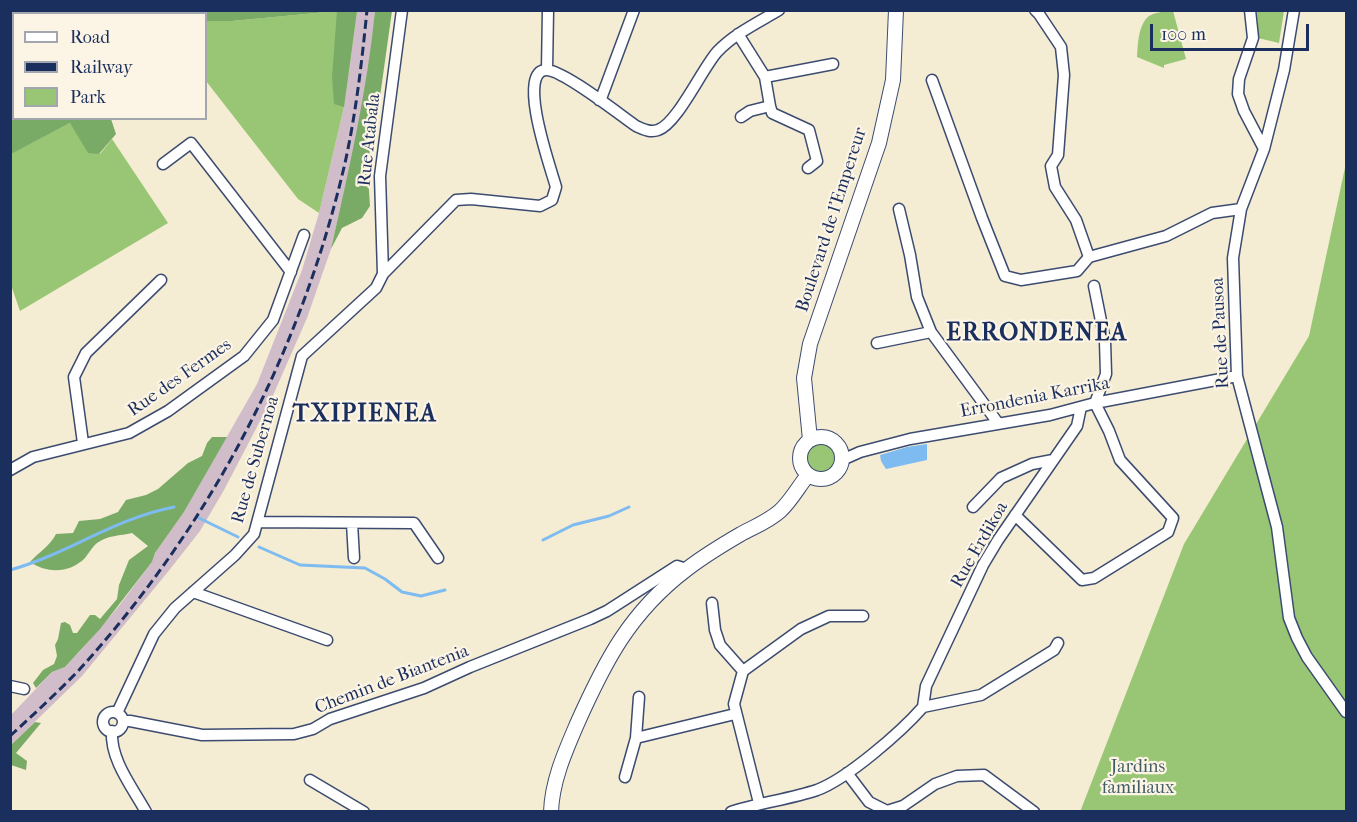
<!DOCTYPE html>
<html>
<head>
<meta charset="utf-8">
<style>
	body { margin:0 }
	#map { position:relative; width:1357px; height:822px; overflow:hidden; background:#f4ecd3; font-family:"IM FELL French Canon",serif }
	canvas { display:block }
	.frame { position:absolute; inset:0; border:12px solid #1b2f5e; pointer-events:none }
	.legend { position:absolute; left:12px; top:12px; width:195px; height:108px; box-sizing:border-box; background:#fcf5e5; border:2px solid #a2a6af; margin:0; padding:8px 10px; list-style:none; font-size:18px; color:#1b2f5e }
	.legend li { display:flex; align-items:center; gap:12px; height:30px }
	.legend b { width:30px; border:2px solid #a2a6af }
	.scale { position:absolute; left:1150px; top:24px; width:159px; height:27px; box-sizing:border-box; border:3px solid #1b2f5e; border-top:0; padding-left:8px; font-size:18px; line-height:21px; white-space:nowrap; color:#1b2f5e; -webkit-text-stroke:4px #fcf5e5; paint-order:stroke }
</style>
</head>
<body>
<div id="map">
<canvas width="1357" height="822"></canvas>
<div class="frame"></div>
<ul class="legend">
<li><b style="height:8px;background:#fff"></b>Road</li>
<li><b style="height:8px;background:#1b2f5e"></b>Railway</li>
<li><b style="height:16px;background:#99c674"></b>Park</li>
</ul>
<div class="scale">100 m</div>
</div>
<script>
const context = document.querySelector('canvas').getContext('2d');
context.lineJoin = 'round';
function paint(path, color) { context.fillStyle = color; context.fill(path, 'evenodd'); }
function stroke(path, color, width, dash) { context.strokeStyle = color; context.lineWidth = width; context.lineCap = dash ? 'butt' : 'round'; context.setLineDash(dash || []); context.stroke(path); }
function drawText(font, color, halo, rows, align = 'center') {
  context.font = font + ' "IM FELL French Canon",serif'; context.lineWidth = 4.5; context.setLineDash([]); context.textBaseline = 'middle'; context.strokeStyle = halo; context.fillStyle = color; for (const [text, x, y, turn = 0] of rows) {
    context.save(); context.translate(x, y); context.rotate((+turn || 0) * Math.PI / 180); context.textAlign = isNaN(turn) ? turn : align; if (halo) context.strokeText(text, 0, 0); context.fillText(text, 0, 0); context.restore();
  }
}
const industrial = new Path2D(`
	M357,11H375L370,64L358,131L331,249L307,318L271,400L224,490L200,531L167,573L82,676L11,745V715L52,672L65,667L82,649L119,606L152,562L155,553L184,512L257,384L302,270L319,213L344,107Z`);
const green = new Path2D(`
	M1168,10L1173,11L1186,59L1164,65V68L1137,57C1138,44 1138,25 1149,16C1154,13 1162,12 1168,10Z
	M337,11H357L344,107L319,213L298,199L206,81V21H232Z
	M1257,11H1284L1279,43L1258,38Z
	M70,123L100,154L112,139L168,223L20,311L11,285L10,154Z
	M1346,163V811L1080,812L1184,544L1309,336Z
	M800 458a21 21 0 1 1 42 0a21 21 0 1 1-42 0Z`);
const forest = new Path2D(`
	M44,10L357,11L344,107L334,104L332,77L337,11L232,21H206V14L37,13Z
	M375,11H392L378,111L370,146L368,176L370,206L362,218L342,228L331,249C349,169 367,92 375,11Z
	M10,18H14V118L111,119L116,134L99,154L88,153L70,123L11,154Z
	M212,437H227L184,512L155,553L152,562L100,629L65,667L52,672L36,688L33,683L43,670L54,664L57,656L55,645L58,639L61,623L65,622L70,625L73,633H77L90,615H95L100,619L117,599L119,585L129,560L148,546L132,533C120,536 108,535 97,543C92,547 89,553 85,558C70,573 48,574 30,562C39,552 50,546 56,534L73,533L79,521L100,519L118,512L126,500L146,495L158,489L188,463L202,456L207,443Z
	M35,722L41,723L16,753L27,761L26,770L11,765V745Z`);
const water = new Path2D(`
	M927,444V460L886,469L881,461L880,455L907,447Z`);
const stream = new Path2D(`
	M199,518L238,537
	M543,540L573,525L609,516L629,507
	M259,547L300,565L365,568L385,579L402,592L421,596L445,590
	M10,570C68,554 113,519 174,507`);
const minor = new Path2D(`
	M1035,10L1039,14L1061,47L1064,75L1058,155L1051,166L1055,187L1076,220L1089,257L1166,236L1212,213L1241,209
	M1250,10L1253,38L1239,79L1238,94L1244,111L1264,149
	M1294,10L1284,70L1264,149L1241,209L1233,258L1237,376L1277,527L1289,618L1297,638L1307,657L1346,712
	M738,34L765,77
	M547,70L548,10
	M932,80L982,218L1005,276L1021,280L1077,271L1089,257
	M599,100L602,96L634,10
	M770,106L765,77L833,64
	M741,117L750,111L770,106L772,113L809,130L817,161L808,168
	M163,164L191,143L291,272
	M899,209L910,255L917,297L931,332L998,423
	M383,274L380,176L402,10
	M877,343L931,332
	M83,443L74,377L86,353L161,280
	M842,460L860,452L910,439L1050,415L1095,403L1237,376
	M10,470L33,457L129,433L168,411L244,356L273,320L304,235
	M973,507L1001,478L1032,464L1053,460
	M1015,515L1082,580L1094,578L1168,532L1173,518L1120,460L1109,431L1095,403L1106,374L1105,341L1094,286
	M258,522L414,523L438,558
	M352,523L354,558
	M193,592L327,640
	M712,603L715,630L720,645L743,671
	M10,686L24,689
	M923,707L926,686L983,565L998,540L1077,426L1081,407
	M923,707L981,695L1054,650L1058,643
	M103 722a10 10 0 1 1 20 0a10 10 0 1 1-20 0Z
	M117,713L154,634L175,608L235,555L254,534L302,356L376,288L383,274L456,200L471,199L540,206L552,200L556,187C551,169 517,74 545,70C561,68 620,115 636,126C643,129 650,133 658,130C677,124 702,69 717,52C734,34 757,23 779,10
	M123,721H130L202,735L294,734L313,729L330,719L424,688L470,667L590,619L607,611L677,566L686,569
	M112,731C110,760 133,788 146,812
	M636,738L735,714
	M847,773L869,802L887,811L903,806L935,784L957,776L984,775L1034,812
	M625,777L636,738L639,697
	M310,780L364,812
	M759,803L734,704L743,671L801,629L829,616H863
	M731,812C759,803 790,799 817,790C847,779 901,732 923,707`);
const major = new Path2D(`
	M800 458a21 21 0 1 1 42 0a21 21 0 1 1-42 0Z
	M810,440L804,378L810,344L879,143L893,80L896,10
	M551,812C552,781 565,752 577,724C605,661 630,612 687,569C704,556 722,545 741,534C754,527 769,521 780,511C791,501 799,486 808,475`);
const rail = new Path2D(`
	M10,736C34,714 57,693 79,670C210,526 301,353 345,163C356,113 362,61 367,10`);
const streetNames = [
	["Rue Atabala",370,140,-84],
	["Boulevard de l'Empereur",832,220,-72],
	["Rue de Pausoa",1221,333,-93],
	["Rue des Fermes",180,378,-35],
	["Errondenia Karrika",1035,398,-11],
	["Rue de Subernoa",256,460,-74],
	["Rue Erdikoa",980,545,-60],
	["Chemin de Biantenia",392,680,-21]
];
const parkNames = [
	["Jardins",1138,768],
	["familiaux",1138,789]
];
const districtNames = [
	["ERRONDENEA",1037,334],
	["TXIPIENEA",365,415]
];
paint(industrial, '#d1bdca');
paint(green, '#99c674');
paint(forest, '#7aab66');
paint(water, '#7ebbf1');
stroke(stream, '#7ebbf1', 3);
stroke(minor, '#3c4b70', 13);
stroke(major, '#3c4b70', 16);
stroke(minor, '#fff', 10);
stroke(major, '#fff', 14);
stroke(rail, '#1b2f5e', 3, [9, 4.5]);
drawText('18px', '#1b2f5e', '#fcf5e5', streetNames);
drawText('18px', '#415c65', '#fcf5e5', parkNames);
context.letterSpacing = '1.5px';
drawText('bold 24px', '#1b2f5e', '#fcf5e5', districtNames);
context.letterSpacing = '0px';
</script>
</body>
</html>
